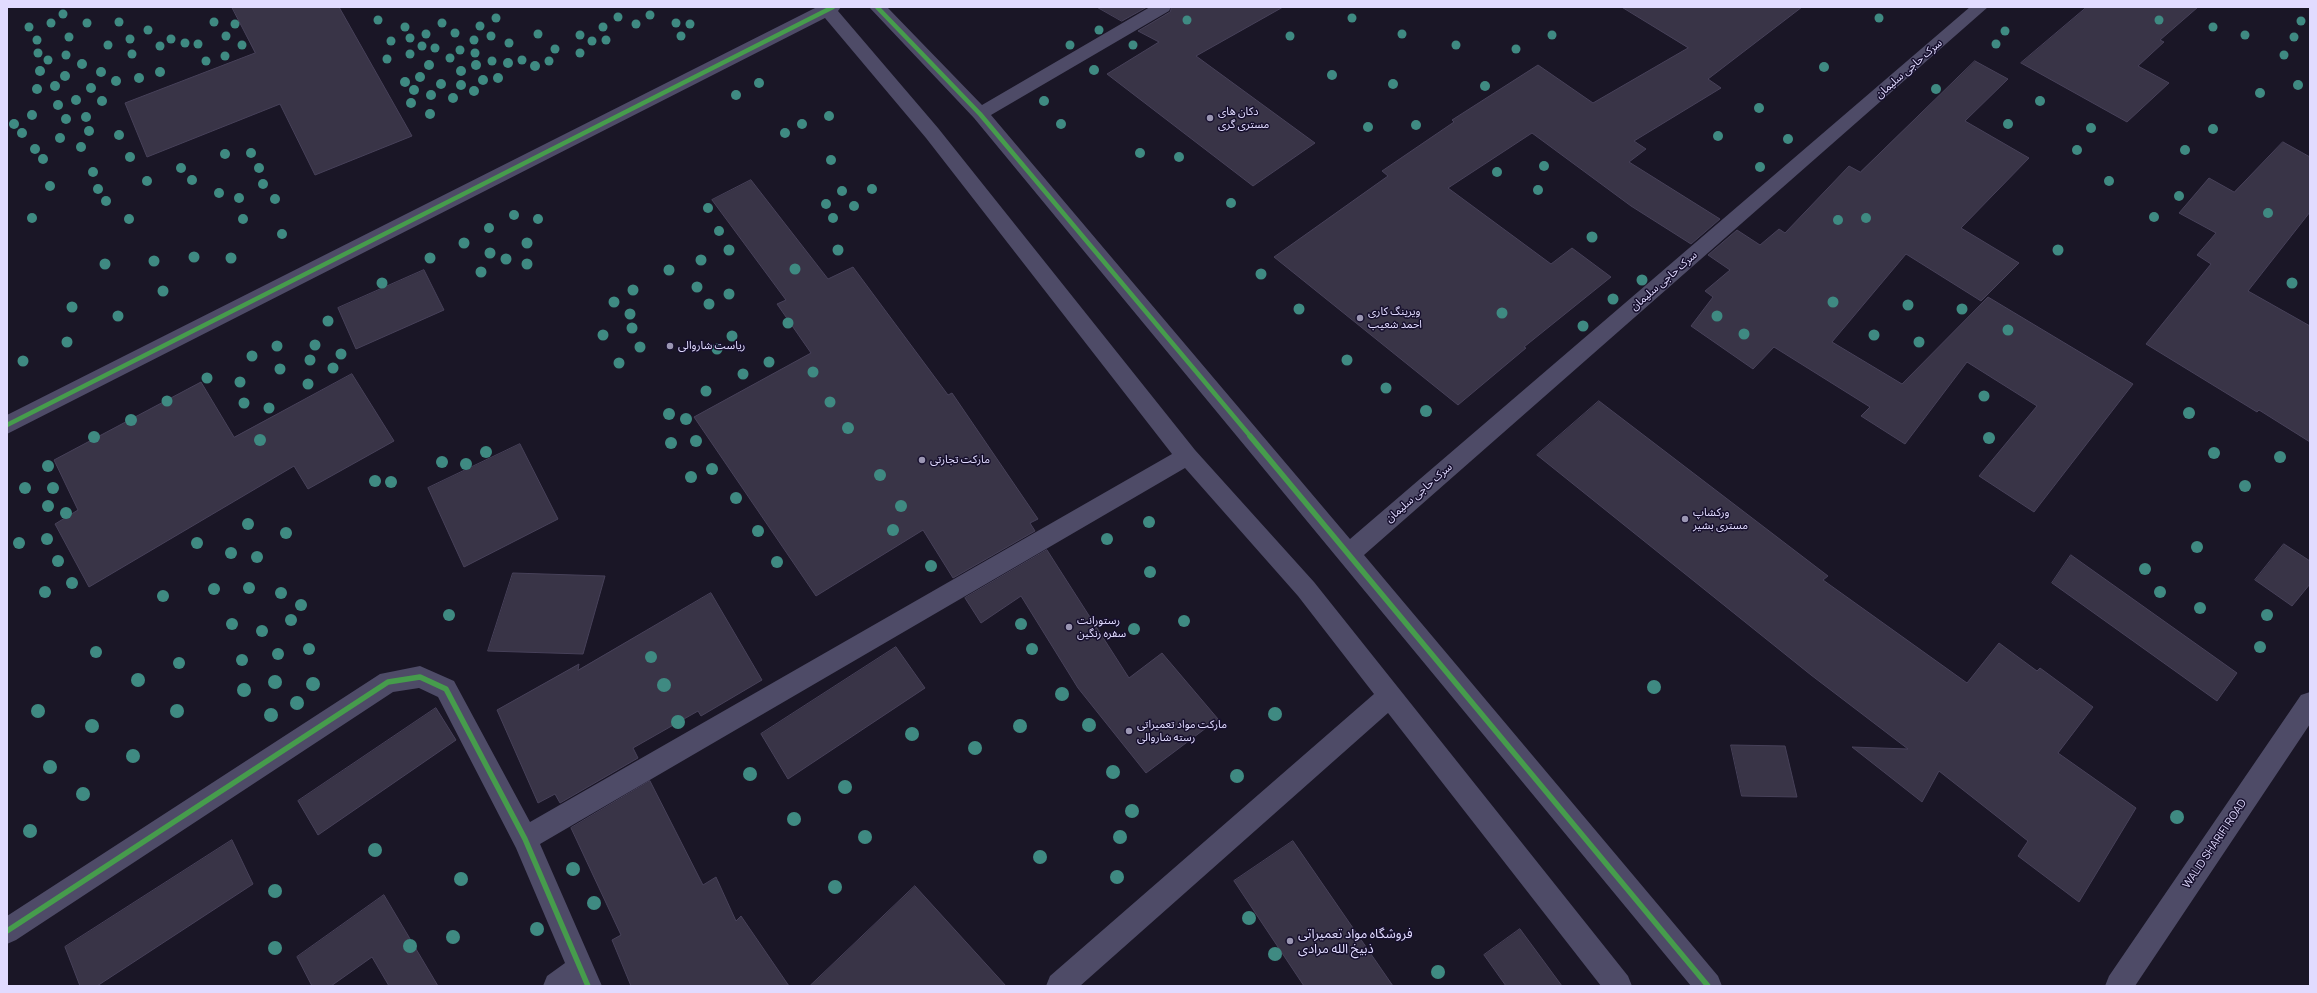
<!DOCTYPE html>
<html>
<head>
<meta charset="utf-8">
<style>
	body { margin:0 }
	#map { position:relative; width:2317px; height:993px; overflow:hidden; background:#1a1626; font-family:Manrope,sans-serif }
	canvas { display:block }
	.frame { position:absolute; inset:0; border:8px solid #e1dbff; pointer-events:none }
</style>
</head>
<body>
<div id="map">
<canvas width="2317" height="993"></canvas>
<div class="frame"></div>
</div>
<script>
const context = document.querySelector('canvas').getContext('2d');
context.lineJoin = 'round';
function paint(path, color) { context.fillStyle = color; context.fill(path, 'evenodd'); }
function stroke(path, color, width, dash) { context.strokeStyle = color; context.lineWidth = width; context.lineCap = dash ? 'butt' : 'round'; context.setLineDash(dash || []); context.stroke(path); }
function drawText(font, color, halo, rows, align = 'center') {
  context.font = font + ' Manrope,"Noto Sans Arabic",sans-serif'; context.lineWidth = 3; context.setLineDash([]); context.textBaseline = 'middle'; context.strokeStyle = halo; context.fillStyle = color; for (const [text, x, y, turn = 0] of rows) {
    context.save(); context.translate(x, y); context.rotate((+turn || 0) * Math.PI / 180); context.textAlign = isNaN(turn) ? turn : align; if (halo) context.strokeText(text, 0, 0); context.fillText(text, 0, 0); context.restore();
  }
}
const building = new Path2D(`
	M232,7H339L412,136L315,175L280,104L147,157L125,103L255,53Z
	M1097,7H1147L1122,21Z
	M1172,7H1283L1196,56L1315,143L1253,186L1107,74L1159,42L1138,31L1170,12Z
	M1622,7H1802L1708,79L1721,88L1634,141L1646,149L1629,162L1720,219L1691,244L1631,206L1532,133L1448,188L1551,264L1572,248L1611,277L1524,347L1526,348L1458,405L1274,257L1388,176L1382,171L1454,122L1452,120L1538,65L1593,103L1688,48Z
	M2087,7H2198L2160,40L2164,42L2138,66L2169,83L2127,122L2021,63Z
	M1975,61L2008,79L1965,121L2029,158L1961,228L2019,263L1981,301L1906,254L1832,342L1902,384L1988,297L2133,384L2034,512L1979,476L2037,406L1967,362L1905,444L1861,416L1870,407L1774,347L1753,369L1691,326L1713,297L1705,291L1730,270L1708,255L1737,230L1760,245L1779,229L1785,233L1849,166L1860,172Z
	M2283,142L2310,157V212L2248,291L2310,326V442L2259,410L2257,412L2146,344L2211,264L2197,255L2216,233L2179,213L2209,178L2234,192Z
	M751,180L828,279L853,267L948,395L952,393L1038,519L1030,523L1035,531L953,578L923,530L816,596L694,417L811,353L777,304L786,300L712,200Z
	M424,270L444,310L356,349L338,308Z
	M352,374L394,441L308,489L294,466L89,587L55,524L78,510L54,460L201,382L234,437Z
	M1599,401L1828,576L1823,580L1967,683L1999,643L2037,671L2040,668L2093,707L2058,753L2136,808L2079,902L2018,856L2028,841L1939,771L1922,802L1852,747L1908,749L1811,675L1537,455Z
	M520,444L558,519L464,567L428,488Z
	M2284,544L2310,561V584L2292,606L2255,580Z
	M1047,550L1129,678L1162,653L1218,719L1146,773L1078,688L1021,596L981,623L965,598Z
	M2071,555L2237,673L2217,701L2052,583Z
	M513,573L605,576L583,654L488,651Z
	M711,593L762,680L701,716L698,711L633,748L638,758L560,803L555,794L538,803L497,710L579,664L578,670Z
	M896,647L925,688L788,779L761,734Z
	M436,708L456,740L318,835L298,801Z
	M1731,745L1785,746L1797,797L1742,796Z
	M650,781L703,885L716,877L736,921L741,916L789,986H631L612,940L621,935L571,828Z
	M232,840L253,884L97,986H80L65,947Z
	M1293,841L1393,986H1304L1234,881Z
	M915,886L1006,986H810Z
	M384,895L438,986H389L372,957L331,986H312L297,957Z
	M1520,929L1562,986H1506L1484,955Z`);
const minor = new Path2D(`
	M817,7H841L838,11L938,128L1195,450L1314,582L1628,976L1632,986H1601L1388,713L1080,986H1046L1050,976L1374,694L1298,596L1185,468L540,844L602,986H543L547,976L565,963L516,848L438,697L419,688L393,692L16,940L7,944V916L380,674L420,666L454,681L530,822L1172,454L926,138L825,18L7,434V415Z
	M869,7H887L982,105L1150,7H1171L1169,11L991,115L1350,539L1970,7H1988L1364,555L1718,976L1722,986H1691L974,118Z
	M2310,692V724L2135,986H2105L2109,976L2301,695Z`);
const cyclewayFar1 = new Path2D(`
	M877,7L980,114L1251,437
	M7,425L833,7`);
const cycleway = new Path2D(`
	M1250,436L1708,986
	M7,931L388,682L420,677L446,689L525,839L588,986`);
const trees = [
	[63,14,4.5],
	[650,15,4.5],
	[618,17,4.5],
	[496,18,4.5],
	[1352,18,4.5],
	[1879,18,4.5],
	[378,20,4.5],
	[1187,20,4.5],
	[2159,20,4.5],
	[2301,21,4.5],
	[119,22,4.5],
	[214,22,4.5],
	[51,23,4.5],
	[87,23,4.5],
	[442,23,4.5],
	[676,23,4.5],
	[235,24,4.5],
	[636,24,4.5],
	[690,24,4.5],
	[480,26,4.5],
	[29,27,4.5],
	[405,27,4.5],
	[603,27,4.5],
	[2213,27,4.5],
	[148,30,4.5],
	[1099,30,4.5],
	[2005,31,4.5],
	[455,33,4.5],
	[426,34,4.5],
	[538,34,4.5],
	[1402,34,4.5],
	[580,35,4.5],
	[1552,35,4.5],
	[2245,35,4.5],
	[226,36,4.5],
	[491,36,4.5],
	[681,36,4.5],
	[1290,36,4.5],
	[69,37,4.5],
	[2294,37,4.5],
	[410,38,4.5],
	[130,39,4.5],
	[171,39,4.5],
	[37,40,4.5],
	[474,40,4.5],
	[606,40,4.5],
	[391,41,4.5],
	[592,41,4.5],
	[185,43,4.5],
	[509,43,4.5],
	[198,44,4.5],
	[1996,44,4.5],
	[108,45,4.5],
	[242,45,4.5],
	[1070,45,4.5],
	[1133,45,4.5],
	[1456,45,4.5],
	[160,46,4.5],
	[422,46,4.5],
	[435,48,4.5],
	[555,49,4.5],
	[1516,49,4.5],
	[460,50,4.5],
	[38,53,4.5],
	[475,53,4.5],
	[580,53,4.5],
	[132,54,4.5],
	[410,54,4.5],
	[66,55,4.5],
	[2284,55,4.5],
	[225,56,4.5],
	[450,58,4.5],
	[387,59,4.5],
	[48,60,4.5],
	[522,60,4.5],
	[206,61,4.5],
	[492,61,4.5],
	[549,61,4.5],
	[508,63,5],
	[82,64,5],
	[429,65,5],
	[476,65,5],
	[535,66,5],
	[1824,67,5],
	[1094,70,5],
	[40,71,5],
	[461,71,5],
	[101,72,5],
	[160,72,5],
	[1332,75,5],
	[65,76,5],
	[420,77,5],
	[139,78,5],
	[498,78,5],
	[483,80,5],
	[116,81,5],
	[405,82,5],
	[759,83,5],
	[441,84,5],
	[1393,84,5],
	[461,85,5],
	[2298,85,5],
	[55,86,5],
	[1485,86,5],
	[91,88,5],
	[37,89,5],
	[1936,89,5],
	[414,90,5],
	[474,91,5],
	[2260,93,5],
	[431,95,5],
	[736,95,5],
	[453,98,5],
	[76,100,5],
	[102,101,5],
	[1044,101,5],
	[2040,101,5],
	[411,103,5],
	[58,105,5],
	[1759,108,5],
	[430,114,5],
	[32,115,5],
	[829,116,5],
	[86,117,5],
	[66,119,5],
	[14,124,5],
	[802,124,5],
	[1061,124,5],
	[2008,124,5],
	[1416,125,5],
	[1368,127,5],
	[2091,128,5],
	[2213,129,5],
	[89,131,5],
	[22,133,5],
	[785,133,5],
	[119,135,5],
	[1718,136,5],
	[60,138,5],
	[1788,139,5],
	[81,147,5],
	[35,149,5],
	[2077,150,5],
	[2185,150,5],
	[251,153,5],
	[1140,153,5],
	[225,154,5],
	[130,157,5],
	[1179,157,5],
	[43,159,5],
	[831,160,5],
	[1544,166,5],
	[1760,167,5],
	[181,168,5],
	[259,168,5],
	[93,172,5],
	[1497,172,5],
	[192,180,5],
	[147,181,5],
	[2109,181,5],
	[263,184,5],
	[50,186,5],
	[98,189,5],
	[872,189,5],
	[1538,190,5],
	[842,191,5],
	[219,193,5],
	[2179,196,5],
	[239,198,5],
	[275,199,5],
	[106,201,5],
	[1231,203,5],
	[826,204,5],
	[854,206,5],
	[708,208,5],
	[2268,213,5],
	[514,215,5],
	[2154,217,5],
	[32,218,5],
	[833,218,5],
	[1866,218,5],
	[129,219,5],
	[243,219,5],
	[538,219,5],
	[1838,220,5],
	[489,228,5],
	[719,231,5],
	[282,234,5],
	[1592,237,5.5],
	[464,243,5.5],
	[527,243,5.5],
	[729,250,5.5],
	[838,250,5.5],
	[2058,250,5.5],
	[490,253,5.5],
	[194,257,5.5],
	[231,258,5.5],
	[430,258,5.5],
	[506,259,5.5],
	[701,260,5.5],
	[154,261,5.5],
	[105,264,5.5],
	[527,264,5.5],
	[795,269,5.5],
	[669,270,5.5],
	[481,272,5.5],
	[1261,274,5.5],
	[1642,280,5.5],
	[382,283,5.5],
	[2292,283,5.5],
	[697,287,5.5],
	[633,290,5.5],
	[163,291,5.5],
	[729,294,5.5],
	[1613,299,5.5],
	[614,302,5.5],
	[1833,302,5.5],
	[709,304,5.5],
	[1908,305,5.5],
	[72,307,5.5],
	[1299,309,5.5],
	[1962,309,5.5],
	[1502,313,5.5],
	[630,314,5.5],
	[118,316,5.5],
	[1717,316,5.5],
	[328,321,5.5],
	[788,323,5.5],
	[1583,326,5.5],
	[632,328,5.5],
	[2008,330,5.5],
	[1744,334,5.5],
	[603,335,5.5],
	[1874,335,5.5],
	[732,336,5.5],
	[67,342,5.5],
	[1919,342,5.5],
	[315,345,5.5],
	[277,346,5.5],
	[640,347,5.5],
	[717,349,5.5],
	[341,354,5.5],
	[252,356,5.5],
	[310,360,5.5],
	[1347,360,5.5],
	[23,361,5.5],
	[769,362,5.5],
	[619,363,5.5],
	[333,368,5.5],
	[280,369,5.5],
	[813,372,5.5],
	[743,374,5.5],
	[207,378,5.5],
	[240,382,5.5],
	[308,384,5.5],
	[1386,388,5.5],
	[706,391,5.5],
	[1984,396,5.5],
	[167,401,5.5],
	[830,402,5.5],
	[244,403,5.5],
	[269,408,5.5],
	[1426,411,6],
	[2189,413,6],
	[669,414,6],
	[686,419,6],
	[131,420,6],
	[848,428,6],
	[94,437,6],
	[1989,438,6],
	[260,440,6],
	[696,441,6],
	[671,443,6],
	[486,452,6],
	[2214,453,6],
	[2280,457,6],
	[442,462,6],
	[466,464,6],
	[48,466,6],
	[712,469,6],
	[880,475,6],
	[691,477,6],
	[375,481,6],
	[391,482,6],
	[2245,486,6],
	[25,488,6],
	[53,488,6],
	[736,498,6],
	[48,506,6],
	[901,506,6],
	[66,513,6],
	[1149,522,6],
	[248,524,6],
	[893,530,6],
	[758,531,6],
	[286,533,6],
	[47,539,6],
	[1107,539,6],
	[19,543,6],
	[197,543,6],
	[2197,547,6],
	[231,553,6],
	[257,557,6],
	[58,561,6],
	[777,562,6],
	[931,566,6],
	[2145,569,6],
	[1150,572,6],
	[72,583,6],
	[249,588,6],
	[214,589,6],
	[45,592,6],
	[2160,592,6],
	[281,593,6],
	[163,596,6],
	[301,605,6],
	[2200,608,6],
	[449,615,6],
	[2267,615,6],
	[291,620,6],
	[1184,621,6],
	[232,624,6],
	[1021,624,6],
	[1134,629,6],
	[262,631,6],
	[2260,647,6],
	[309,649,6],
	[1032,649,6],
	[96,652,6],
	[278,654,6],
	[651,657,6],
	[242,660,6],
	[179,663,6],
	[138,680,7],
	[275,682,7],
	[313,684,7],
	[664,685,7],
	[1654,687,7],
	[244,690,7],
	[1062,694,7],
	[297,703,7],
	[38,711,7],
	[177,711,7],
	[1275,714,7],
	[271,715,7],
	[678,722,7],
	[1089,725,7],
	[92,726,7],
	[1020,726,7],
	[912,734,7],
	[975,748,7],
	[133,756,7],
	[50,767,7],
	[1113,772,7],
	[750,774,7],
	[1237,776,7],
	[845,787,7],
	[83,794,7],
	[1132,811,7],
	[2177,817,7],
	[794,819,7],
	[30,831,7],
	[865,837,7],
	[1120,837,7],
	[375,850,7],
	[1040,857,7],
	[573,869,7],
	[1117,877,7],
	[461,879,7],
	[835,887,7],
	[275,891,7],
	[594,903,7],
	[1249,918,7],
	[537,929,7],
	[453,937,7],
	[410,946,7],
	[275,948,7],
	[1275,954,7],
	[1438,972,7]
];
const markers = [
	[1210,118,4,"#9b96b3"],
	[1360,318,4,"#9b96b3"],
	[670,346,4,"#9b96b3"],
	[922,460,4,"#9b96b3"],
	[1685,519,4,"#9b96b3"],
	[1069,627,4,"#9b96b3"],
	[1129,731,4,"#9b96b3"],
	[1290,941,4,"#9b96b3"]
];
const streetNames = [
	["سرک حاجی سلیمان",1909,69,-41],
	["سرک حاجی سلیمان",1664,281,-41],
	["سرک حاجی سلیمان",1419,493,-41],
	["WALID SHARIFI ROAD",2215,844,-56]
];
const poiNames = [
	["دکان های",1218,112],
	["مستری گری",1218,125],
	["ویرینگ کاری",1368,312],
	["احمد شعیب",1368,325],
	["ریاست شاروالی",678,346],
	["مارکت تجارتی",930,460],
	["ورکشاپ",1693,513],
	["مستری بشیر",1693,526],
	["رستورانت",1077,621],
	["سفره رنگین",1077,634],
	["مارکت مواد تعمیراتی",1137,725],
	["رسته شاروالی",1137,738]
];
const nearPoinames = [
	["فروشگاه مواد تعمیراتی",1298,934],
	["ذبیخ الله مرادی",1298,949]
];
paint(building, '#393447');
stroke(building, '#474159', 1);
paint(minor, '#4e4b67');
stroke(cyclewayFar1, '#469c4c', 4.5);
stroke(cycleway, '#469c4c', 5.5);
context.fillStyle = '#3f8a82';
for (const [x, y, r] of trees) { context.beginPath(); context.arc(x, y, r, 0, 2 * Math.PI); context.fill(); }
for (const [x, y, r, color] of markers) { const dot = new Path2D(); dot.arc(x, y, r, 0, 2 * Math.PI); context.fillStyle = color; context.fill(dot); stroke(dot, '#160f2d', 1.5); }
drawText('11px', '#e1dbff', '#160f2d', streetNames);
drawText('11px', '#e1dbff', '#160f2d', poiNames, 'left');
drawText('13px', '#e1dbff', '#160f2d', nearPoinames, 'left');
</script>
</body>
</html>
